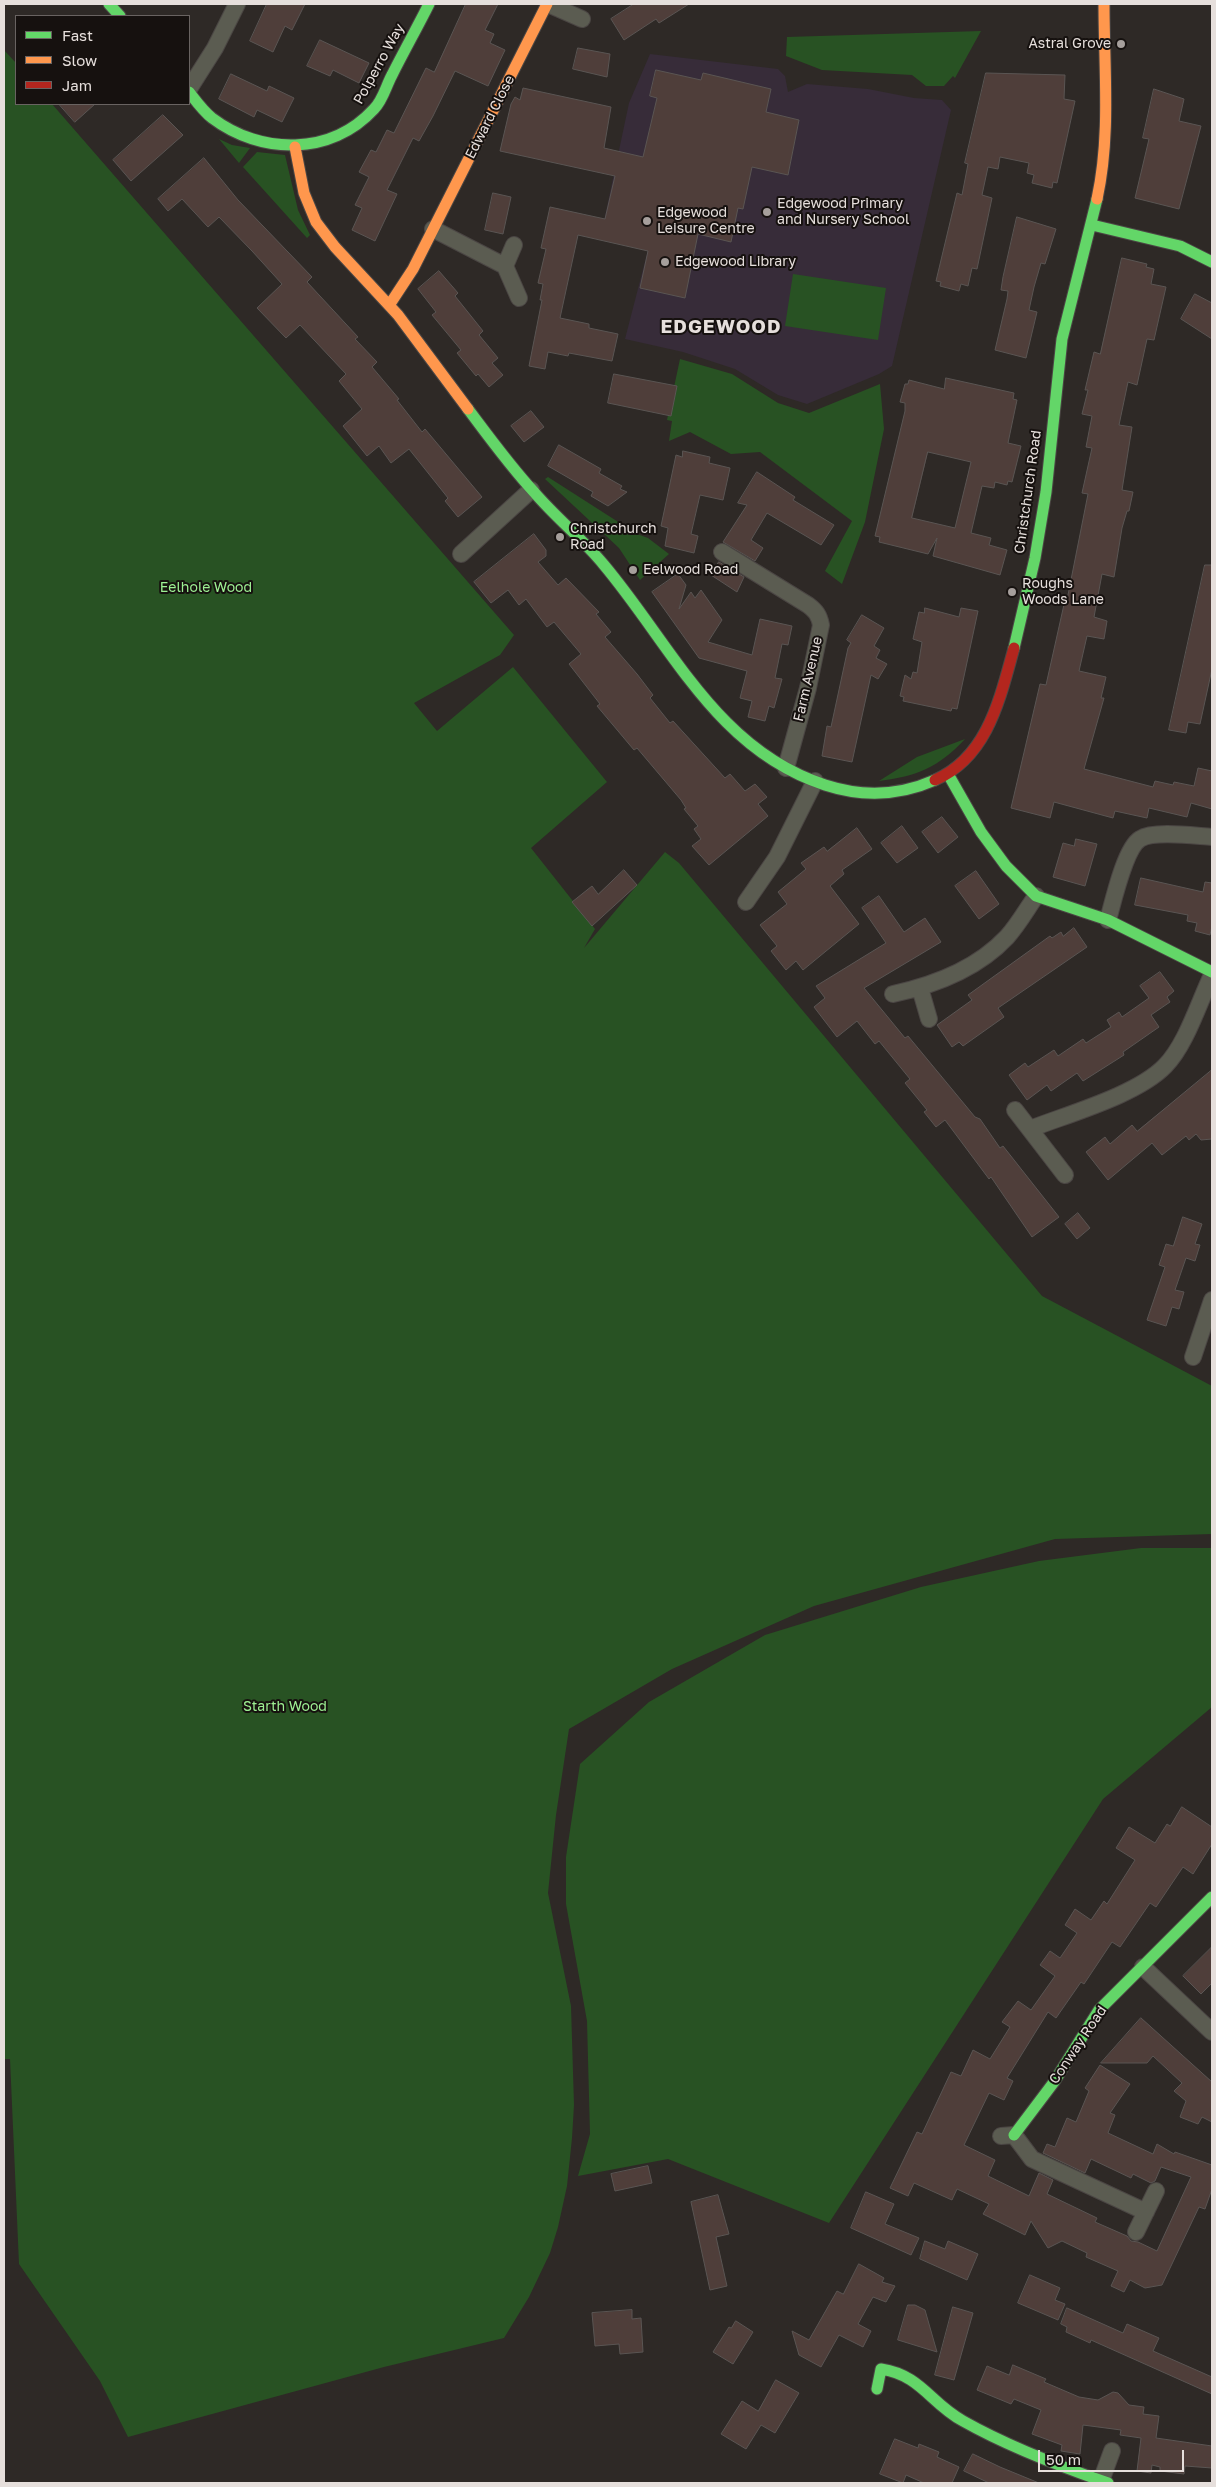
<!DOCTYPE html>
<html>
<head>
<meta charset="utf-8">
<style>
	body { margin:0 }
	#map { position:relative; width:1216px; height:2487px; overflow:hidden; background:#2e2926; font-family:"Golos Text",sans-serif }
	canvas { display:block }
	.frame { position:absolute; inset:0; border:5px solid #e6dfdc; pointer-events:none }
	.legend { position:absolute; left:15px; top:15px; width:175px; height:90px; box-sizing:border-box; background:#16110f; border:1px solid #696361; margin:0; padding:6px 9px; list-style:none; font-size:15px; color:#e6dfdc }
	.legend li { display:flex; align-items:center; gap:10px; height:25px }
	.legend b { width:25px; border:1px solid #696361 }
	.scale { position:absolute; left:1038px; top:2450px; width:146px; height:22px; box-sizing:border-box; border:2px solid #e6dfdc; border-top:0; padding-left:6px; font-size:15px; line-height:18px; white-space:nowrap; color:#e6dfdc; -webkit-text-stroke:4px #16110f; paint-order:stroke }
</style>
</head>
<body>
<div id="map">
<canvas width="1216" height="2487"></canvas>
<div class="frame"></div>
<ul class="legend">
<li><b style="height:6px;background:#63d668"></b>Fast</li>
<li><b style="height:6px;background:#ff974d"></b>Slow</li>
<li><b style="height:6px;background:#b3261e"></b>Jam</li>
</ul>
<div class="scale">50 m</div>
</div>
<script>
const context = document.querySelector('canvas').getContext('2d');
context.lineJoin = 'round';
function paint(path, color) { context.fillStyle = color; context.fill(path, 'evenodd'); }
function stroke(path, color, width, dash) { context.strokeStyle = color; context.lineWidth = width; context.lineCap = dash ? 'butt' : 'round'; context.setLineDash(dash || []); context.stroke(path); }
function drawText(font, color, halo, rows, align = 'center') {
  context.font = font + ' "Golos Text",sans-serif'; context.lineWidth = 4; context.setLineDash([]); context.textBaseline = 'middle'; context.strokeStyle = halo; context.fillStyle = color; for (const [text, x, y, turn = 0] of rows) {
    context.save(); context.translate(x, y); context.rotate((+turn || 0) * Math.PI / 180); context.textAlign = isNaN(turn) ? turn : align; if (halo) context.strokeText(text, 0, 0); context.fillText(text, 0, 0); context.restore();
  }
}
const education = new Path2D(`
	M650,54L778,69L785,76L788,92L807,84L868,89L914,98L942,100L951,110L892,366L879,374L807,404L778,395L735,369L683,352L625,339L648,250L600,240L629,103Z`);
const green = new Path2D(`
	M981,31L955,78L953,76L944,86H926L912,75L822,70L786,56L787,37Z
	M4,50L16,63V104H52L514,635L500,655L414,703L437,731L513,667L607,782L531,848L595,929L584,948L665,852L679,863L1042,1296L1212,1386V1534L1055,1539L814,1606L672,1669L569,1729L556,1815L548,1893L571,2006L574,2105L572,2138L567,2186L558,2227L550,2253L529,2297L504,2338L384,2367L128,2437L100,2381L19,2264L10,2059H4Z
	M219,139L232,145L250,148L239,163Z
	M257,152L285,155L298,210L310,235L307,238L243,167Z
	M793,274L886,288L878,340L785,326Z
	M680,359L732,374L778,403L809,413L880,384L884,429L865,522L842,584L825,571L852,521L760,452L731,454L690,432L669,441L672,421L667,420Z
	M548,477L637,534L648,538L669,554L640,580L619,548L545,479Z
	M965,739C938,768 917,776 879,781L917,757Z
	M1141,1548H1212V1707L1103,1799L829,2223L668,2159L578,2176L590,2134L587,2021L566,1904V1857L580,1764L649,1702L765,1635L921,1587L1039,1561Z`);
const building = new Path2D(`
	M267,4H305L292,30L285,26L273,52L250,41Z
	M466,4H498L485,30L494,34L490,43L505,50L488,86L455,71L433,116L419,141L413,138L387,190L397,194L375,241L352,230L362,208L355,205L369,177L359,172L371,150L376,152L387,130L394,133L426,68L434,72Z
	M634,4H689L659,23L656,19L624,40L611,19Z
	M320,40L369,63L359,83L333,70L330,76L307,66Z
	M578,48L610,54L607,77L573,69Z
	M656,70L701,80L703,73L771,89L766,112L799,120L788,175L752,167L743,209L738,208L731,242L698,234L685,298L640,288L648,251L578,235L560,318L589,324V328L618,334L612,361L569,353L568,356L548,352L545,369L529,366L542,300H540L543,284L538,283L546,249L541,248L550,207L605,219L615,176L500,151L511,104L515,97L520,100L523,88L611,107L604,148L643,157L657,98L650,96Z
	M986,73L1065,75L1064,99L1075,101L1057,183L1053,182L1052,188L1032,183L1034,175L1027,173L1029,163L1000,157L998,169L988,167L982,195L992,198L977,269L972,268L968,286L961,284L959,291L940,286L941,282L936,281L957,193L962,195L968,164L965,163Z
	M231,74L267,91L269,86L294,98L282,122L257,110L254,117L219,99Z
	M1154,89L1184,99L1179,121L1201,126L1179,209L1135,198L1149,139L1143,138Z
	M59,104H95L75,122Z
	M163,115L183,135L131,181L113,160Z
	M204,158L238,200L312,277L307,282L358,337L355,339L377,362L372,367L399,399L397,400L422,432L425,429L482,497L458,517L445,501L448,498L409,449L391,463L379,446L367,456L343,426L362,409L339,381L346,374L300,325L286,338L257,308L282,284L252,251L219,217L208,227L182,199L168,211L158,199Z
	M493,193L511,197L503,234L485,230Z
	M1017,217L1056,229L1045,264L1041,263L1034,287L1029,310L1037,312L1026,358L995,350L1007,299L1008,291L1001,290L1003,277Z
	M1122,258L1147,264L1146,267L1154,269L1151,284L1166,287L1154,340L1147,339L1137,385L1128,382L1119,425L1132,427L1122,490L1133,492L1129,511H1127L1122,528L1114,577L1102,574L1094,617L1107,621L1104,639L1087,636L1079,671L1106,677L1101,698H1104L1084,769L1153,787L1155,781L1173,785L1174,782L1194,786L1198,768L1212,771V809L1191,803L1187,817L1149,808L1147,818L1115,811L1113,818L1054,802L1050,818L1011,808L1040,684L1046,685L1065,600H1067L1088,494L1082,493L1092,448L1086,447L1092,416L1082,414L1088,390H1085L1094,352L1100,354Z
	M439,271L458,293L455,296L483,331L479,335L498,358L492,363L503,375L489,387L478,374L476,376L457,353L461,350L432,315L436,312L418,289Z
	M1195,294L1212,303V339L1181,319Z
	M614,374L677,386L671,416L608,403Z
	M946,378L1014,393L1013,399L1017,400L1008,443L1021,446L1012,482L1008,481L1007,485L995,482L994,488L982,486L971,533L991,538L989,545L1007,550L1000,575L933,556L937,538L928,554L879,542L880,537L875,536L905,411V403L900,402L905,384H908L909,380L944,389ZM928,452L971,462L955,528L912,518Z
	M531,411L544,427L524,442L511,426Z
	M559,445L601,469L599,473L622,486L620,489L627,492L608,506L591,496L593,492L548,466Z
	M683,451L710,457L709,463L730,468L723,500L700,495L691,534L698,536L694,553L665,546L668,528L661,526L676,455L682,457Z
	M757,472L795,497L793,500L834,525L821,545L767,513L751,540L763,548L755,561L723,542L747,505L738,503Z
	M534,534L546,550V556L538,562L558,585L566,578L599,612L596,614L611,632L605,637L637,674L653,695L650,698L670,723L673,721L725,778L730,774L745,791L755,784L767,797L758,804L768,816L709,865L692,846L701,839L694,829L698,826L684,809L686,808L681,800L637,748L634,750L597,706L600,704L569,664L581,654L554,622L547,627L526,599L519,605L508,590L491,603L474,582Z
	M719,562L744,577L737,592L711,575Z
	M1205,565H1212V669L1200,724L1188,722L1186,733L1169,730Z
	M678,574L686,585L679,609L691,592L695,598L701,590L722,620L708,642L752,655L760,619L792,626L788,645L782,644L775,678L782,679L774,708L769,706L765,721L748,717L752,701L740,698L747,671L699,658L652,592Z
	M925,608L959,617L961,608L978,611L957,709L952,708L951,711L903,701L904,697L900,696L905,675L911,679L913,672L917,673L922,642L913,639L919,612L924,613Z
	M862,615L884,628L874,646L880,650L876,658L887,664L878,679L871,675L852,762L822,756L827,726L831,727L848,648L851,643L847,640Z
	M942,817L958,837L938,853L922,832Z
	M902,826L918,848L897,863L881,843Z
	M857,828L872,849L842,870L844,874L830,886L859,924L803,970L796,961L786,970L771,951L777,946L760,925L787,904L778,892L806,869L801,863L824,847L827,851Z
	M1076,839L1097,844L1085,886L1053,877L1063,843L1074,846Z
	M624,870L637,885L592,926L572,902L592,886L598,894Z
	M976,871L999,904L979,919L955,886Z
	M1141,878L1203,892L1205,882L1212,883V926L1210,935L1195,931L1197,923L1187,921L1188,915L1135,905Z
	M879,896L904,932L925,918L941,942L864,988L905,1038L908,1036L975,1117L980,1119L1000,1148L1003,1146L1059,1217L1032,1237L991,1177L989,1179L945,1120L936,1127L924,1112L927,1110L905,1083L910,1079L879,1041L875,1044L857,1021L837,1037L814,1007L825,998L816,986L886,943L862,908Z
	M1074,928L1087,947L998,1008L1004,1017L963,1046L959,1042L952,1047L937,1025L972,1000L968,995L1050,936L1052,938L1061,932L1063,936Z
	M1160,972L1174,991L1167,997L1170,1002L1151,1015L1159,1027L1123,1052L1124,1055L1083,1081L1077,1073L1051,1091L1047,1085L1027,1100L1009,1075L1025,1063L1028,1067L1054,1050L1058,1056L1083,1039L1086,1043L1111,1027L1107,1020L1119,1012L1122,1017L1149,998L1140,986Z
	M1212,1070V1139L1201,1140L1196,1134L1189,1140L1186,1136L1162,1155L1152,1143L1108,1180L1086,1152L1105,1137L1110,1144L1132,1125L1137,1131Z
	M1078,1213L1090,1228L1077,1239L1065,1224Z
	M1183,1217L1202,1224L1195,1244L1200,1245L1195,1261L1186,1258L1175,1290L1184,1292L1179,1309L1172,1307L1166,1326L1147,1320L1165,1267L1159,1265L1166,1244L1173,1246Z
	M1182,1807L1212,1827V1844L1193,1874L1183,1867L1156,1907L1150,1903L1120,1947L1112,1942L1084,1984L1081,1982L1056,2018L1048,2012L1007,2078L1013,2081L1004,2100L989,2093L964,2145L995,2160L988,2176L1029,2196L1039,2173L1053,2180L1047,2194L1097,2218L1095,2222L1127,2236L1131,2241L1138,2242L1157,2251L1191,2177L1161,2167L1155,2181L1151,2183L1133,2174L1131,2178L1091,2159L1085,2173L1043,2153L1047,2144L1055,2147L1067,2118L1076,2122L1089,2091L1085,2088L1100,2065L1130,2084L1110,2113L1115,2115L1108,2133L1153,2154L1157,2144L1174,2154L1175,2152L1212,2165V2189L1205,2209L1199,2207L1162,2285L1145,2288L1130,2280L1124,2292L1111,2286L1118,2271L1086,2257L1087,2253L1062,2241L1048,2248L1031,2221L1025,2235L983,2214L989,2204L957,2189L952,2200L914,2183L908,2196L890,2188L917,2132L922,2134L951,2072L961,2076L973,2050L990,2059L1010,2027L1002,2022L1018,2001L1031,2010L1055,1976L1040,1965L1050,1951L1060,1958L1077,1933L1065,1925L1075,1909L1091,1920L1104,1901L1107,1904L1135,1860L1116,1848L1129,1827L1155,1843L1167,1824L1170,1826Z
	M1212,1947V1983L1201,1994L1183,1976Z
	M1141,2018L1212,2082V2122L1202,2117L1198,2124L1180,2117L1186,2101L1174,2091L1182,2083L1153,2056L1147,2063H1101Z
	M648,2166L652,2183L615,2191L611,2174Z
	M866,2192L894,2204L885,2224L919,2238L911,2255L851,2228Z
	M718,2195L729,2234L716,2237L727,2286L710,2290L691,2202Z
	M925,2241L945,2249L948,2241L978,2254L967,2280L920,2259Z
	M859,2264L884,2278L882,2282L895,2286L886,2302L873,2297L858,2324L871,2331L863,2347L839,2335L821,2367L799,2355L792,2331L809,2340L837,2291L843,2294Z
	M1030,2275L1060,2288L1055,2300L1065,2304L1058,2320L1018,2303Z
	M908,2305H915L925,2310L937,2352L898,2340Z
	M953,2307L973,2313L954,2380L935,2375Z
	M1067,2308L1123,2333L1127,2324L1159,2338L1153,2351L1212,2377V2394L1091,2340L1090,2343L1066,2332L1067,2327L1061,2324Z
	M632,2310V2319L641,2318L643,2352L620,2354L619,2344L595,2346L592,2313Z
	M736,2321L753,2332L733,2364L713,2352L729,2327L731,2328Z
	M1013,2365L1046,2379L1044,2382L1079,2397L1098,2400L1113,2392L1118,2393L1129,2405L1144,2407L1143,2414L1159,2416L1156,2438L1212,2446V2468L1185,2466L1184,2474L1160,2471V2467L1152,2465L1151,2473L1137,2471L1141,2438L1120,2435L1121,2430L1083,2425L1080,2454L1061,2451L1062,2445L1032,2434L1041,2410L1014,2399L1011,2404L977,2390L987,2366L1009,2375Z
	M776,2380L799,2393L775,2433L761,2425L746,2449L721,2434L742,2401L758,2411Z
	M895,2439L918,2448L919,2444L939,2452L937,2457L959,2467L952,2483H924L906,2475L903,2483L880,2474Z
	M973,2454L1000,2467L1039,2483H989L964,2471Z`);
const street = new Path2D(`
	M548,4L582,19
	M189,89L215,48L237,4
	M433,229L505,266
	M514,245L505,266L519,298
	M722,552L808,605C816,611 819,615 821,625L808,688L786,768
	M461,554L531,490
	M746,902L777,857L815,781
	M1108,920C1113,902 1125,848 1140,839C1154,830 1195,836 1212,837
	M920,988L929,1019
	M893,994C935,985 977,969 1007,937C1018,925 1027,909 1036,896
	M1015,1110L1065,1175
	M1030,1129C1068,1114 1137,1095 1165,1066C1186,1045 1199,1002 1212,975
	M1193,1357L1212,1300
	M1143,1967L1212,2032
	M1001,2136L1014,2135L1032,2159L1146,2212
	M1136,2232L1156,2191
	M1101,2481L1112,2451`);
const fast = new Path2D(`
	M109,4L120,16
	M189,92C196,101 203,111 212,118C261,155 331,156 374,109C383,100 386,86 392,75C404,51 417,28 429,4
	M1092,225L1180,246L1212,262
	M468,409C489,437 510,466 534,492C556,518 583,539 604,565C672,646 717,750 825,785C862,797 899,796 935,780
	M1014,648L1035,558L1046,492L1062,339L1097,199
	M948,774L981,832L1006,866L1036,896L1108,920L1212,972
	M1014,2135L1054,2082L1099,2010L1212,1897
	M877,2389L881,2369C921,2375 930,2403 963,2421C1009,2447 1059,2466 1108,2483`);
const slow = new Path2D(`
	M295,147L304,193L316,222L335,247L398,315L468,409
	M1097,199C1111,135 1104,69 1104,4
	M390,304L413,269L547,4`);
const jam = new Path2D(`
	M935,780C988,757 1000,698 1014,648`);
const markers = [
	[1121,44,5,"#a69f9c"],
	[767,212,5,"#a69f9c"],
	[647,221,5,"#a69f9c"],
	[665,262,5,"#a69f9c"],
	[560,537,5,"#a69f9c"],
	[633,570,5,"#a69f9c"],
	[1012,592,5,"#a69f9c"]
];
const poiNames = [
	["Astral Grove",1111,44,"right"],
	["Edgewood Primary",777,204],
	["and Nursery School",777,220],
	["Edgewood",657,213],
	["Leisure Centre",657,229],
	["Edgewood Library",675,262],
	["Christchurch",570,529],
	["Road",570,545],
	["Eelwood Road",643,570],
	["Roughs",1022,584],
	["Woods Lane",1022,600]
];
const streetNames = [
	["Polperro Way",379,64,-61],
	["Edward Close",490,117,-63],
	["Christchurch Road",1028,492,-82],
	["Farm Avenue",808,679,-77],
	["Conway Road",1078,2045,-56]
];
const parkNames = [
	["Eelhole Wood",206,588],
	["Starth Wood",285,1707]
];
const districtNames = [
	["EDGEWOOD",721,327]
];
paint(education, '#372c39');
paint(green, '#285223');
paint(building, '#4f3e3a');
stroke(building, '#5a5553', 1);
stroke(street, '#4b4644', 18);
stroke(fast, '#4b4644', 13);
stroke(slow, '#4b4644', 13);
stroke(jam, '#4b4644', 13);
stroke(street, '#5b5c51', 16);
stroke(fast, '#63d668', 11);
stroke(slow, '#ff974d', 11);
stroke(jam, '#b3261e', 11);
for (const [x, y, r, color] of markers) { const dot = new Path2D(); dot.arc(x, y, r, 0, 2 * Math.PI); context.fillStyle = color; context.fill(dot); stroke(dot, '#16110f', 2); }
drawText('14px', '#e6dfdc', '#16110f', poiNames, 'left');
drawText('14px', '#e6dfdc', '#16110f', streetNames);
drawText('14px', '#9df093', '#16110f', parkNames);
context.letterSpacing = '1px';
drawText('bold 19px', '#e6dfdc', '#16110f', districtNames);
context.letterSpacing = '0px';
</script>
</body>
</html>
